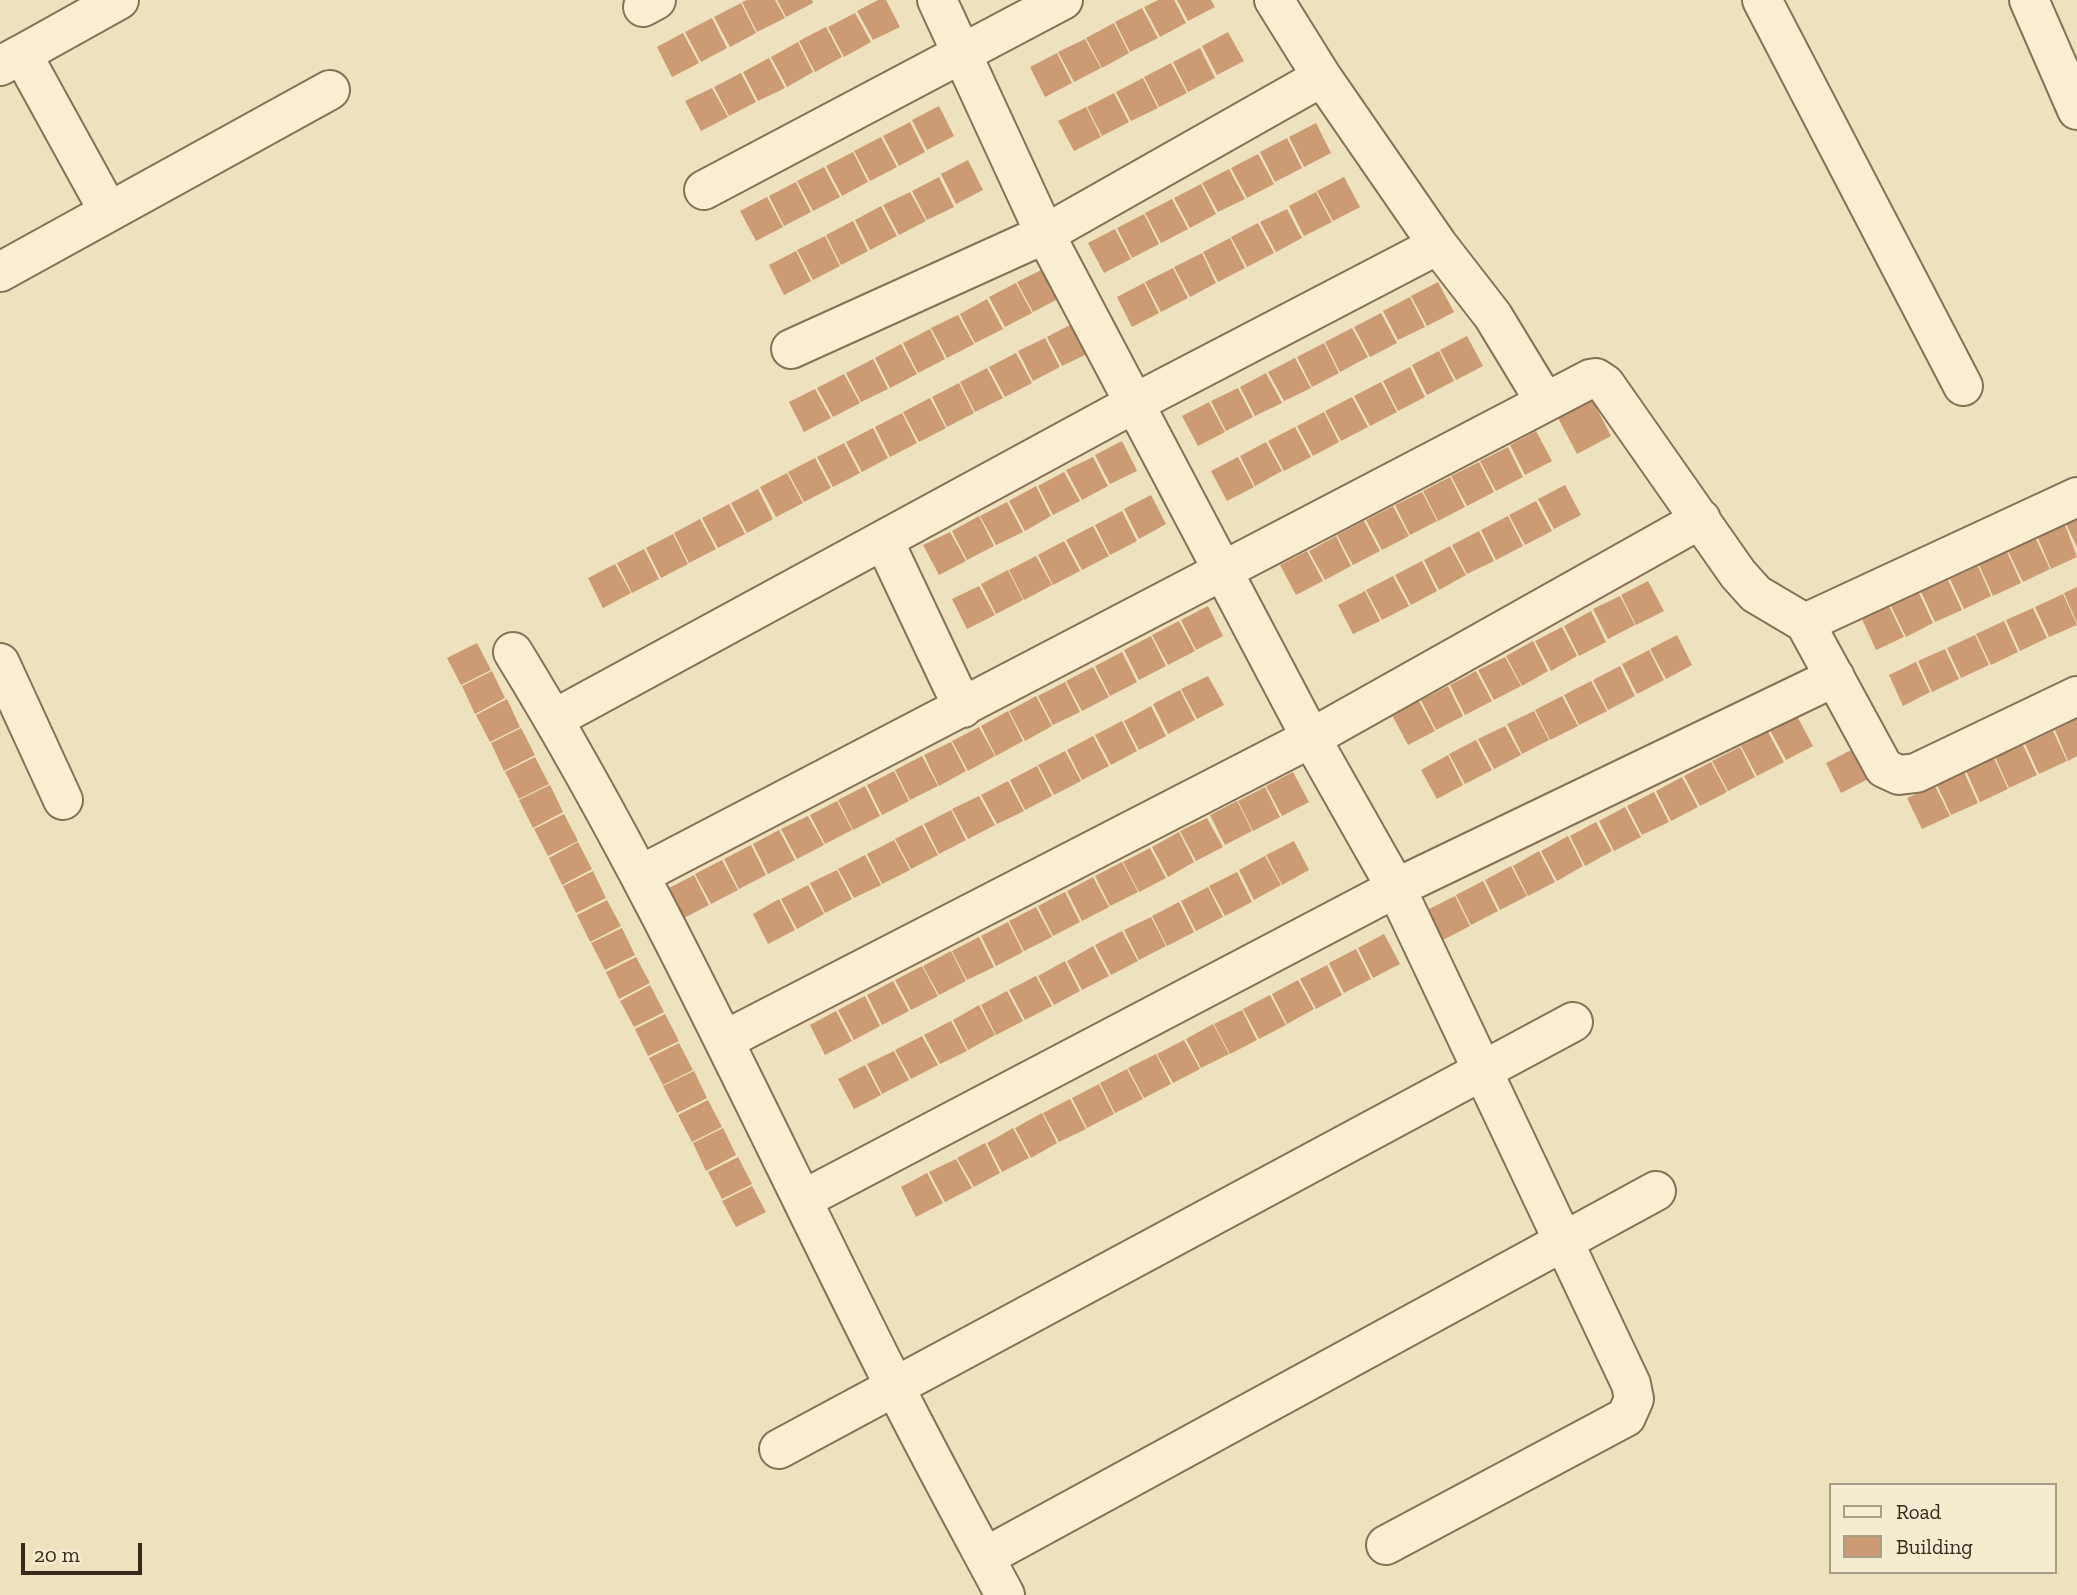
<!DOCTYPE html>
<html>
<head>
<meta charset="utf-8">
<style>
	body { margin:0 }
	#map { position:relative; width:2077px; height:1595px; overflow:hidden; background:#eee1be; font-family:"Zilla Slab",serif }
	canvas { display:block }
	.legend { position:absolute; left:1829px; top:1483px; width:228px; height:91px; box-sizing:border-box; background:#f5ebce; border:2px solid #a89d87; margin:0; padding:9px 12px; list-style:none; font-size:21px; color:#35291c }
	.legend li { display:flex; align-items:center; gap:14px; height:35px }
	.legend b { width:35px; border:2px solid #a89d87 }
	.scale { position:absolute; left:21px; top:1543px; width:121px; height:32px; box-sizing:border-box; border:4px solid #35291c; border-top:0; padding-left:9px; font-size:21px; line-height:24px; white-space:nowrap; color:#35291c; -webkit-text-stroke:5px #f5ebce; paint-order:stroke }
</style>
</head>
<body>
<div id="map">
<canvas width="2077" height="1595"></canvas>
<ul class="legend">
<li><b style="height:9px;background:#f9eed1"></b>Road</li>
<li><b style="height:19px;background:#cc9b74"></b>Building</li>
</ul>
<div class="scale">20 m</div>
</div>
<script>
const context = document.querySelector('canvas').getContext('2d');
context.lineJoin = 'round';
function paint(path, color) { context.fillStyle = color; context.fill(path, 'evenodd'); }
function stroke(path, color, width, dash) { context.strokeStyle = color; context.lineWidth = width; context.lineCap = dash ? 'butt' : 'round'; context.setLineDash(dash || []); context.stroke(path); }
const building = new Path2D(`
	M747,0H775L785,18L757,32L742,2Z
	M777,0H812L813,3L786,17Z
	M878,0H886L900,27L873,40L857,11Z
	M1158,0H1174L1186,23L1160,37L1144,7Z
	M1177,0H1211L1215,7L1188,21Z
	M741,3L756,33L730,47L714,17Z
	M1142,8L1158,38L1130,52L1115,22Z
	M855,13L871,42L844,57L828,27Z
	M712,18L727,48L701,62L685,32Z
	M1114,23L1129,53L1102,68L1086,38Z
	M826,27L842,57L815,72L799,41Z
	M1228,32L1244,61L1217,75L1202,46Z
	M683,33L699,63L672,77L657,47Z
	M1085,39L1101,68L1074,82L1058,52Z
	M798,42L813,72L787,87L771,57Z
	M1200,48L1215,78L1188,92L1173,62Z
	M1057,53L1072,83L1045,97L1030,67Z
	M769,58L785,88L758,101L743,72Z
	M1171,63L1187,93L1159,107L1144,77Z
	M741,73L756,102L729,116L714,87Z
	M1143,78L1158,108L1131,121L1116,92Z
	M712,88L728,117L701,131L685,101Z
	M1114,93L1129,122L1102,136L1087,107Z
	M939,106L954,136L927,150L912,120Z
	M1086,107L1101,137L1074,151L1058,121Z
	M910,122L925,152L899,166L883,136Z
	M1316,123L1331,153L1304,167L1289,137Z
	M881,137L897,167L870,181L854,151Z
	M1287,138L1302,168L1275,182L1260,152Z
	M853,152L868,182L842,196L826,166Z
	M1258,154L1274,184L1247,198L1231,168Z
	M968,160L983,190L956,204L941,174Z
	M824,167L840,197L813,211L797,181Z
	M1229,169L1245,199L1218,212L1202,183Z
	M939,177L954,207L927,220L912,191Z
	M1344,177L1360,207L1333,221L1317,191Z
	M796,182L811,212L784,226L769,196Z
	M1201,184L1216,214L1190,228L1174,198Z
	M910,192L926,221L899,235L883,205Z
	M1316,192L1332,222L1304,236L1289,206Z
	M767,197L783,227L756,241L740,211Z
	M1172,199L1188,229L1161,243L1145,213Z
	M881,206L897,236L870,250L855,220Z
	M1287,209L1302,238L1276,252L1260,222Z
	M1144,214L1159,244L1132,258L1117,228Z
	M853,221L868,251L841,265L826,235Z
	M1258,223L1274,253L1247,267L1231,237Z
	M1115,229L1131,259L1104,273L1088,243Z
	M825,236L840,266L813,280L797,250Z
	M1230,238L1245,268L1218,282L1203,252Z
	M796,251L811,281L784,295L769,265Z
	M1202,253L1216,283L1190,297L1174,267Z
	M1045,268L1060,298L1033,312L1017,282Z
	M1173,268L1188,298L1161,312L1145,282Z
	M1438,282L1454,312L1427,326L1411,296Z
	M1016,283L1032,313L1005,327L989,297Z
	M1144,283L1159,313L1132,327L1117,297Z
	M1410,297L1425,327L1398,340L1383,311Z
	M987,299L1003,329L975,343L960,314Z
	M1381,313L1397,343L1370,357L1354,327Z
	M958,315L974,344L947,358L931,328Z
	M1074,323L1089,353L1062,366L1047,337Z
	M1352,328L1368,357L1340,372L1325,342Z
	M930,329L945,359L918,373L903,343Z
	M1467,336L1483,366L1456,380L1440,350Z
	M1045,338L1060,367L1033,381L1018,351Z
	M1324,343L1339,373L1312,387L1297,357Z
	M901,344L917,374L890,388L875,358Z
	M1439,351L1454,381L1427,395L1412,365Z
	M1016,353L1032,383L1005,397L989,367Z
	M1295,358L1311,388L1284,401L1268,372Z
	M873,359L888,389L861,402L846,373Z
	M1410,367L1425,397L1398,411L1383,381Z
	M987,368L1003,398L975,412L960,382Z
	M1266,373L1282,403L1255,416L1240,387Z
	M844,374L860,403L833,417L817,388Z
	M1381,382L1397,412L1370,426L1354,396Z
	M959,383L974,413L947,427L932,397Z
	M1238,388L1253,417L1226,431L1211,401Z
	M815,389L831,418L804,432L789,402Z
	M1352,397L1368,427L1341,441L1325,411Z
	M1591,397L1611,436L1577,454L1557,416Z
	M930,398L946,428L919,442L903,412Z
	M1209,402L1225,432L1198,446L1182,416Z
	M1324,412L1339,442L1313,456L1297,426Z
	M902,413L917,443L890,457L875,427Z
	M1295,427L1311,457L1284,471L1268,441Z
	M873,428L888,458L862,472L846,442Z
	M1536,431L1552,461L1525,475L1510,445Z
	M1122,441L1137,471L1110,484L1095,455Z
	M1266,442L1282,471L1255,486L1240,456Z
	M844,443L860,473L833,487L817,457Z
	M1508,447L1523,477L1496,491L1480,461Z
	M1093,457L1108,486L1082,500L1066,470Z
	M1238,457L1254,487L1227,501L1211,471Z
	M815,458L831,488L804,502L788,472Z
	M1479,462L1494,492L1467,506L1451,476Z
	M1064,472L1080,501L1053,515L1038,486Z
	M787,473L803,503L776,517L760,487Z
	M1450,477L1465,507L1438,521L1423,491Z
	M1565,485L1581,515L1554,529L1538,499Z
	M1036,486L1051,516L1025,531L1009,501Z
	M758,489L773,519L747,533L731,503Z
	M1422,492L1437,521L1410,535L1395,505Z
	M1151,495L1166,524L1139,539L1124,509Z
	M1536,501L1552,531L1525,545L1509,515Z
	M1007,502L1023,532L996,545L980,516Z
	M729,504L745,534L718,548L702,518Z
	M1393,506L1409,536L1382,550L1366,520Z
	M1122,511L1137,541L1110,555L1095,525Z
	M979,516L994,546L967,560L952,531Z
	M1508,516L1523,546L1496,560L1481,530Z
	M700,519L716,549L689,563L674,533Z
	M2077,520V547L2066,524Z
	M1364,521L1380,551L1353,565L1337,535Z
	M2065,525L2077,557L2051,569L2038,538Z
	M1093,526L1109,556L1082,570L1066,540Z
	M1479,531L1494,561L1467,574L1452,545Z
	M950,532L966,561L939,575L923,545Z
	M673,534L688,564L661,578L646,548Z
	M1336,536L1351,566L1325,580L1309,551Z
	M2036,539L2050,569L2023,582L2008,551Z
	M1064,541L1080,571L1053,585L1038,555Z
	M1450,546L1466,575L1439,590L1424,560Z
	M644,549L659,579L632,593L617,563Z
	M1307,551L1323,581L1296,595L1280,565Z
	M2007,552L2021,583L1993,596L1979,565Z
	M1036,556L1052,585L1024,600L1009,570Z
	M1422,561L1437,591L1411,605L1395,575Z
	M615,564L631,593L603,608L588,578Z
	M1978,566L1991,596L1964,609L1950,579Z
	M1008,570L1023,600L996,614L981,584Z
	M1393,576L1409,606L1382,620L1366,590Z
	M1948,580L1962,610L1935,622L1921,592Z
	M1648,581L1664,611L1636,625L1621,595Z
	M979,586L995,615L967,629L952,599Z
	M2077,587V623L2064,593Z
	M1365,591L1380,621L1353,634L1338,605Z
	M1919,593L1933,623L1906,637L1891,606Z
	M2063,594L2077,625L2049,637L2035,607Z
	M1620,596L1635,625L1608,639L1593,609Z
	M1208,606L1223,636L1196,650L1181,620Z
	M1889,606L1904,637L1876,650L1862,619Z
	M2033,608L2047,638L2020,651L2006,620Z
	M1591,611L1606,642L1579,656L1564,626Z
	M1179,621L1195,651L1168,665L1152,635Z
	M2004,621L2018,652L1991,665L1976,634Z
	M1562,627L1577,656L1551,671L1535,641Z
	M1677,635L1692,665L1666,679L1650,649Z
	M1975,635L1989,665L1961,678L1947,648Z
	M1151,636L1166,666L1139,680L1124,650Z
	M1533,641L1548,671L1522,686L1506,656Z
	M477,643L491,670L461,685L447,658Z
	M1945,649L1959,679L1932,692L1918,661Z
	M1649,650L1664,680L1637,694L1622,664Z
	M1122,652L1137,682L1110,696L1095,666Z
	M1505,657L1521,686L1494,700L1478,670Z
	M1916,662L1930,692L1903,706L1889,675Z
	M1620,666L1635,696L1608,710L1593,680Z
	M1093,667L1109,697L1082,711L1066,681Z
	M492,671L505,698L475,714L462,686Z
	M1476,671L1492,701L1465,715L1450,685Z
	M1208,676L1224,705L1197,719L1181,689Z
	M1591,681L1607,711L1579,725L1564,695Z
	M1065,682L1080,712L1053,725L1038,696Z
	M1448,686L1463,716L1436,730L1421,700Z
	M1180,690L1195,720L1168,734L1153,704Z
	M1036,696L1052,726L1025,741L1009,711Z
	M1562,696L1578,726L1550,740L1535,710Z
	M507,699L520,727L490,742L476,715Z
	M1419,701L1435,731L1408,745L1392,715Z
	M1151,706L1166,736L1139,750L1124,721Z
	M1008,711L1023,741L996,756L981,726Z
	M1534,711L1549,740L1522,754L1507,724Z
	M1797,716L1813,746L1786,760L1770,730Z
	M2077,719V756L2068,761L2055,730Z
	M1122,721L1137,751L1111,765L1095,735Z
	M1505,726L1521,755L1494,769L1478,739Z
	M979,727L995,756L968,771L952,741Z
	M521,728L535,755L504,771L491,743Z
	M2053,731L2067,761L2039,774L2025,744Z
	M1768,732L1784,762L1757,776L1741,746Z
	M1093,736L1109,766L1082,780L1067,750Z
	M1476,740L1492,770L1465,784L1449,754Z
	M951,742L966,771L939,786L924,755Z
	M2023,745L2037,775L2009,788L1995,757Z
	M1740,747L1755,777L1728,791L1712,761Z
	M1853,749L1868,779L1841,793L1826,763Z
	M1065,751L1081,781L1054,795L1038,765Z
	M1448,755L1463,785L1437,799L1421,770Z
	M922,756L938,786L910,800L895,770Z
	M535,757L549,784L519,799L505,772Z
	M1994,758L2008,789L1980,802L1966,771Z
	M1711,762L1727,792L1700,806L1684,776Z
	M1037,766L1052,796L1025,810L1010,780Z
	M894,771L909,801L882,815L867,785Z
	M1293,772L1309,802L1282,816L1266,786Z
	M1964,772L1978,803L1951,815L1937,785Z
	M1682,777L1698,807L1671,821L1656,791Z
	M1008,781L1024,811L997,824L981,795Z
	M550,785L563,812L533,828L519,800Z
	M865,786L880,816L853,830L838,800Z
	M1935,786L1950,816L1922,829L1907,798Z
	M1265,787L1280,817L1253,831L1238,801Z
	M1654,792L1669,822L1642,835L1627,806Z
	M979,796L995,825L968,839L952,809Z
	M837,801L852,830L825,844L810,815Z
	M1237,801L1252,831L1225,845L1210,815Z
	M1625,807L1641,837L1614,851L1599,821Z
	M951,810L966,840L939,854L924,824Z
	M564,814L578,841L548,856L534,829Z
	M808,816L824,845L797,859L781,829Z
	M1207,818L1223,847L1196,861L1180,831Z
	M1596,822L1612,851L1585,866L1570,836Z
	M922,825L938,855L911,869L895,839Z
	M779,830L795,860L768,874L753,844Z
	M1179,832L1194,862L1168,877L1152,847Z
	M1568,836L1583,866L1557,881L1541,851Z
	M894,840L910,870L882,884L867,854Z
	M1294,841L1309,870L1282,885L1266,855Z
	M578,842L592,869L562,885L549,858Z
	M751,845L766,875L739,889L724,859Z
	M1150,848L1166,878L1139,892L1123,862Z
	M1539,851L1555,882L1528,896L1513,866Z
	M865,855L881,885L854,898L838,869Z
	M1265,856L1281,885L1254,900L1239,870Z
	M722,860L738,890L711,904L695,874Z
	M1122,862L1138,892L1110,906L1095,876Z
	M1511,866L1527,896L1500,910L1485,880Z
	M837,870L852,899L825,913L810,883Z
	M593,871L606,898L576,913L563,886Z
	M1237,872L1252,902L1225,916L1209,886Z
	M694,875L709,905L682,919L667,889Z
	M1093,877L1109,907L1082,921L1067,891Z
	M1483,881L1498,911L1471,925L1456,895Z
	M808,885L824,914L797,929L781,899Z
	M1208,887L1223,917L1196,931L1181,901Z
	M1065,892L1080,922L1053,936L1038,906Z
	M1455,896L1470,926L1443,940L1427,910Z
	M779,899L795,930L768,944L753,914Z
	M607,900L621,926L590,942L577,915Z
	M1179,902L1194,932L1167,946L1152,916Z
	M1036,907L1052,937L1024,951L1009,921Z
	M1151,917L1166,946L1139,960L1124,930Z
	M1008,922L1023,952L996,966L981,936Z
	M622,928L635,955L605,970L591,943Z
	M1122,931L1138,961L1111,975L1095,945Z
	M1384,934L1400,964L1373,978L1358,948Z
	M979,937L994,967L967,980L952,951Z
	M1093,946L1109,976L1082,990L1067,961Z
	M1356,949L1371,979L1344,993L1329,963Z
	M951,951L966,981L939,995L923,966Z
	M636,957L650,983L619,999L606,972Z
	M1065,961L1080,991L1054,1005L1038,976Z
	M1327,965L1342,995L1316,1009L1300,979Z
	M922,966L938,996L911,1010L895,980Z
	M1036,976L1052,1006L1025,1020L1009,990Z
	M1298,980L1314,1009L1287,1024L1272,994Z
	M893,981L909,1011L882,1025L867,995Z
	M650,985L664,1012L634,1027L620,1001Z
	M1007,991L1023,1021L996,1035L981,1005Z
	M1270,995L1286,1025L1259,1039L1243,1009Z
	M865,996L880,1026L854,1040L838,1010Z
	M979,1005L995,1035L968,1050L953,1020Z
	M1242,1010L1257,1040L1230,1054L1214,1024Z
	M836,1011L852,1041L825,1055L810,1025Z
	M665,1014L679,1041L648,1056L635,1029Z
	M951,1021L967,1051L940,1064L924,1035Z
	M1213,1024L1229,1054L1201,1068L1186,1039Z
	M922,1036L938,1065L911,1079L895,1050Z
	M1184,1040L1200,1069L1173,1083L1157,1054Z
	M679,1043L693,1070L663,1085L649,1058Z
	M894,1051L909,1080L882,1094L867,1064Z
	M1156,1054L1171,1084L1144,1098L1128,1068Z
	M865,1065L881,1095L854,1109L838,1079Z
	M1127,1069L1143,1099L1115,1113L1100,1083Z
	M694,1071L707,1098L677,1113L663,1086Z
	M1099,1084L1114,1114L1087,1128L1072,1098Z
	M1070,1099L1086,1129L1059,1142L1043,1113Z
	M708,1100L722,1127L692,1142L678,1115Z
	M1042,1113L1057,1143L1031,1158L1015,1128Z
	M723,1128L736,1155L706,1171L693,1143Z
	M1013,1128L1029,1158L1002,1172L987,1143Z
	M985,1143L1000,1173L974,1187L957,1158Z
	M738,1157L752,1184L722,1199L708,1172Z
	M956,1159L972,1188L945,1202L929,1172Z
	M927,1173L943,1203L916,1217L901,1187Z
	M752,1186L766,1212L736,1227L722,1201Z`);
const minor = new Path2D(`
	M937,0L1045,234L1311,738L1396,888L1631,1384L1634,1399L1626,1417L1386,1545
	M1274,0L1322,77L1438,245L1493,316L1544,400
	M1762,0L1963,386
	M2029,0L2077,110
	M643,7L656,0
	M22,54L119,0
	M0,66L22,54L109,212
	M704,190L1063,0
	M0,272L330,90
	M791,349L1045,234L1322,77
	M884,541L963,708
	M1805,623L2077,497
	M513,652C658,888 770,1141 895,1387C930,1457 968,1526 1005,1595
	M0,663L63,800
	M554,719L1135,403L1438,245
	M640,875L1590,379L1596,378L1605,384L1738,574L1756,594L1805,623L1884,768L1899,775L1916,773L2077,696
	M725,1040L1311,738L1701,519
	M804,1199L1396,888L1835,677
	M779,1449L1573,1022
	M985,1557L1656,1191`);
paint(building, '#cc9b74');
stroke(minor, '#867157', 42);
stroke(minor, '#f9eed1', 38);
</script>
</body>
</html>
